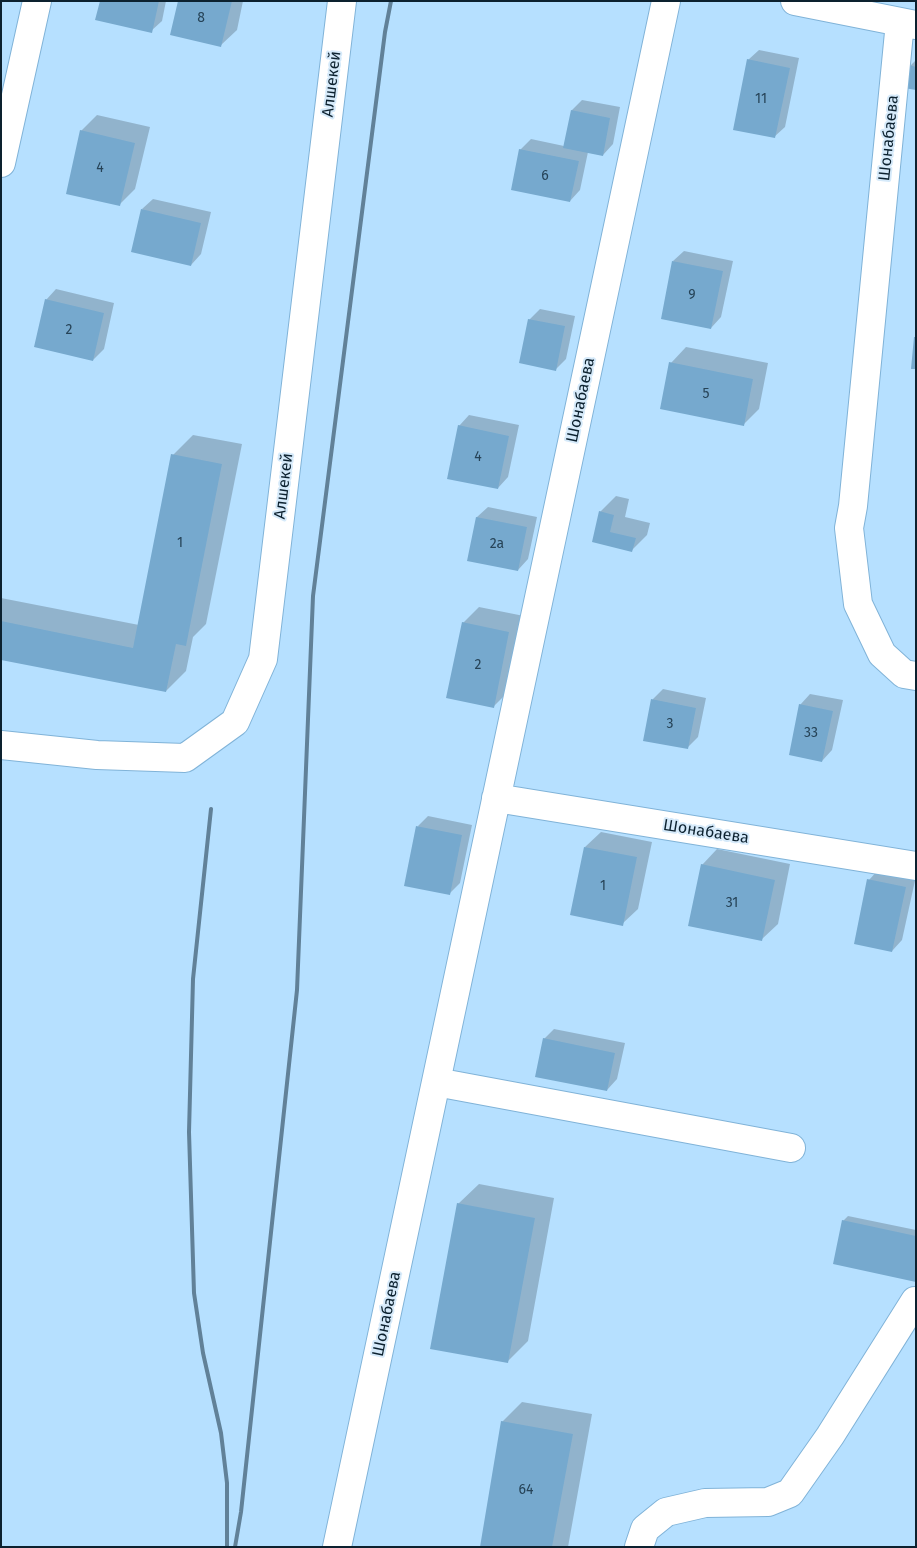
<!DOCTYPE html>
<html>
<head>
<meta charset="utf-8">
<style>
	body { margin:0 }
	#map { position:relative; width:917px; height:1548px; overflow:hidden; background:#b6e0ff; font-family:"Fira Sans",sans-serif }
	canvas { display:block }
	.frame { position:absolute; inset:0; border:2px solid #0c212f; pointer-events:none }
</style>
</head>
<body>
<div id="map">
<canvas width="917" height="1548"></canvas>
<div class="frame"></div>
</div>
<script>
const context = document.querySelector('canvas').getContext('2d');
context.lineJoin = 'round';
function paint(path, color) { context.fillStyle = color; context.fill(path, 'evenodd'); }
function stroke(path, color, width, dash) { context.strokeStyle = color; context.lineWidth = width; context.lineCap = dash ? 'butt' : 'round'; context.setLineDash(dash || []); context.stroke(path); }
function drawText(font, color, halo, rows, align = 'center') {
  context.font = font + ' "Fira Sans",sans-serif'; context.lineWidth = 4; context.setLineDash([]); context.textBaseline = 'middle'; context.strokeStyle = halo; context.fillStyle = color; for (const [text, x, y, turn = 0] of rows) {
    context.save(); context.translate(x, y); context.rotate((+turn || 0) * Math.PI / 180); context.textAlign = isNaN(turn) ? turn : align; if (halo) context.strokeText(text, 0, 0); context.fillText(text, 0, 0); context.restore();
  }
}
const shadow = new Path2D(`
	M101,1H166L162,21L151,31Z
	M179,1H243L237,30L221,45Z
	M759,50L799,58L785,127L774,137L748,60Z
	M915,61H916V89L910,66Z
	M582,100L620,107L613,144L603,155L588,152L580,190L570,201L520,150L531,139L564,146L572,110Z
	M97,115L150,127L135,189L119,205L81,131Z
	M153,199L211,212L201,254L191,265L142,209Z
	M684,251L733,261L721,317L711,328L673,261Z
	M56,289L114,303L104,349L93,360L46,300Z
	M540,309L575,316L566,359L556,369L529,320Z
	M686,347L768,363L759,409L743,425L671,363Z
	M469,415L519,425L508,477L498,488L459,426Z
	M193,435L242,444L206,624L193,637L186,671L166,691L1,659V598L139,625L173,455Z
	M616,496L629,499L625,517L650,523L647,535L631,551L593,541L600,512Z
	M488,507L537,517L528,559L518,570L469,560L477,517Z
	M479,607L524,616L509,691L494,706L463,623Z
	M663,689L706,698L698,737L687,748L644,740L653,699Z
	M810,694L843,700L832,750L822,761L800,705Z
	M428,816L472,825L460,883L449,894L418,826Z
	M601,832L652,842L638,909L622,924L585,847Z
	M717,849L790,864L778,924L762,939L702,865Z
	M879,869L916,876L902,940L892,951L869,880Z
	M554,1029L625,1043L617,1079L607,1090L544,1039Z
	M479,1184L554,1198L528,1341L508,1361L458,1204Z
	M848,1216L916,1230V1280L843,1221Z
	M522,1402L592,1414L568,1547H481L502,1422Z`);
const building = new Path2D(`
	M100,1H159L152,33L95,20Z
	M178,1H232L221,47L170,35Z
	M747,59L790,68L775,138L733,130Z
	M909,65L916,67V90L904,88Z
	M571,110L610,118L603,156L563,148Z
	M80,130L135,143L120,206L66,194Z
	M519,149L579,161L570,202L511,190Z
	M141,209L201,223L191,266L131,252Z
	M672,261L723,271L711,329L661,319Z
	M45,299L104,313L93,361L34,347Z
	M528,319L565,326L556,371L519,363Z
	M914,337H916V369H911Z
	M669,362L753,379L744,426L660,409Z
	M458,425L509,436L498,489L447,479Z
	M171,454L222,464L186,646L176,644L166,692L1,660V621L133,648Z
	M599,511L614,515L610,532L636,538L632,552L592,542Z
	M476,517L527,527L518,571L467,561Z
	M462,622L509,632L494,708L446,698Z
	M651,699L696,708L688,749L643,741Z
	M799,704L833,711L822,762L789,755Z
	M416,826L462,835L450,895L404,886Z
	M584,847L637,857L623,926L570,915Z
	M701,864L775,880L762,941L688,926Z
	M867,879L906,887L892,952L854,944Z
	M543,1038L615,1053L607,1091L535,1077Z
	M457,1203L535,1218L508,1363L430,1349Z
	M842,1220L916,1236V1282L833,1264Z
	M501,1421L573,1434L552,1547H480Z`);
const minor = new Path2D(`
	M795,1L916,25
	M900,22L853,506L849,528L858,604L882,654L904,674L916,676
	M1,163L37,1
	M1,745L97,755L185,758L235,722L263,659L342,1
	M496,798L916,866
	M436,1082L791,1148
	M337,1547L666,1
	M639,1547L645,1529L666,1512L705,1503L768,1502L790,1493L830,1436L915,1301`);
const rail = new Path2D(`
	M211,809L193,979L189,1132L194,1293L203,1353L221,1433L227,1483V1547
	M235,1547L241,1512L297,990L313,596L385,32L391,1`);
const numberNames = [
	["8",201,18],
	["11",761,99],
	["4",100,168],
	["6",545,176],
	["9",692,295],
	["2",69,330],
	["5",706,394],
	["4",478,457],
	["1",180,543],
	["2а",497,544],
	["2",478,665],
	["3",670,724],
	["33",811,733],
	["1",603,886],
	["31",732,903],
	["64",526,1490]
];
const streetNames = [
	["Алшекей",332,84,-83],
	["Шонабаева",889,138,-84],
	["Шонабаева",581,400,-78],
	["Алшекей",284,486,-83],
	["Шонабаева",706,832,9],
	["Шонабаева",387,1314,-78]
];
paint(shadow, '#0003');
paint(building, '#76a9ce');
stroke(minor, '#80b3d8', 30);
stroke(minor, '#fff', 28);
stroke(rail, '#618198', 4);
drawText('14px', '#264357', null, numberNames);
drawText('16px', '#0c212f', '#d6eafa', streetNames);
</script>
</body>
</html>
